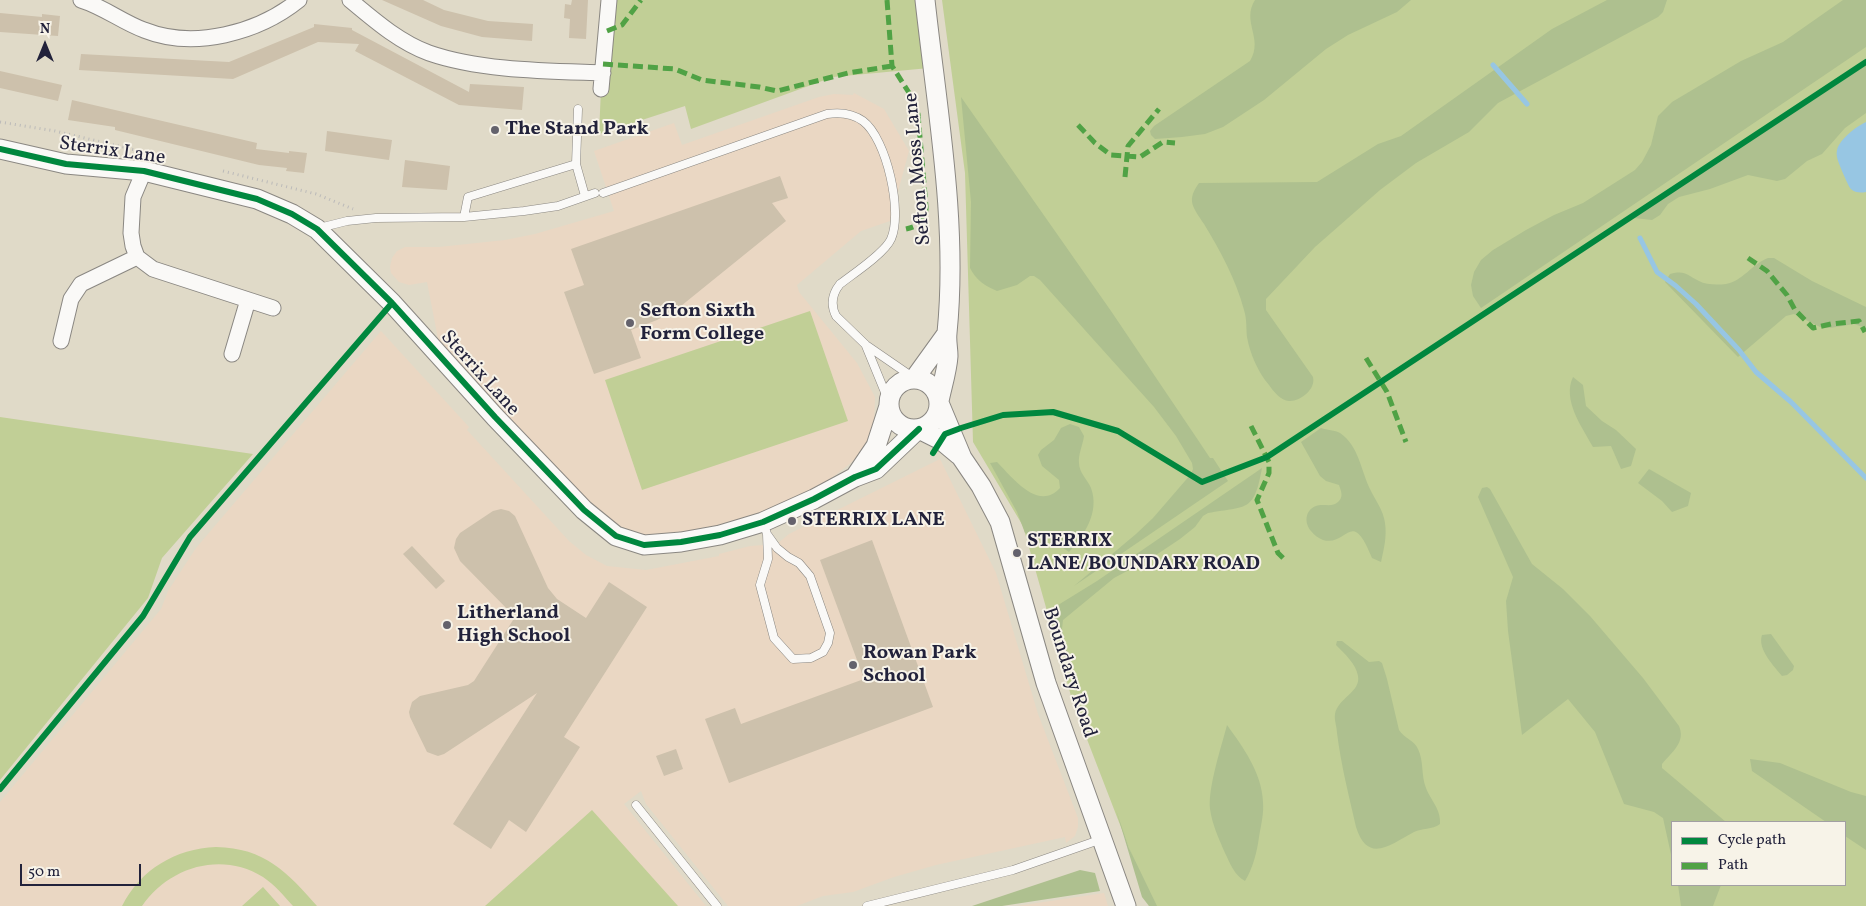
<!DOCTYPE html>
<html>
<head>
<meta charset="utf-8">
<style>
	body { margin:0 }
	#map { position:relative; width:1866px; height:906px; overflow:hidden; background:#e0dac8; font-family:Vollkorn,serif }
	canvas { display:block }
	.legend { position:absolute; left:1671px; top:821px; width:175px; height:65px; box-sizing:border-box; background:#f7f3e8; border:1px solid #a29fa3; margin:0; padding:6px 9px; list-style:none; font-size:15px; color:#22223b }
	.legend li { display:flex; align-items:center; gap:10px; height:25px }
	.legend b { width:25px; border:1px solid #a29fa3 }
	.north { position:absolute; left:20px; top:20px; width:50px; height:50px; -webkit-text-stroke:4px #f7f3e8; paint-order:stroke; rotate:0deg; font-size:14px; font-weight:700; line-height:20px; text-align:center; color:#22223b }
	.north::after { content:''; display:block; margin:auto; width:18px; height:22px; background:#22223b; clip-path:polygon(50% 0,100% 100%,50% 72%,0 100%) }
	.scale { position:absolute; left:20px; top:864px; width:121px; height:22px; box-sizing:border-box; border:2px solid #22223b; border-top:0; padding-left:6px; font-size:15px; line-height:18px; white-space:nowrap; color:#22223b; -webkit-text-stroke:4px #f7f3e8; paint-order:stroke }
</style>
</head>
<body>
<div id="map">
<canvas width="1866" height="906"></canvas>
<ul class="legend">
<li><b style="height:6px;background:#00873e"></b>Cycle path</li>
<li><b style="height:6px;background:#50a245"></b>Path</li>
</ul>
<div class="north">N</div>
<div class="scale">50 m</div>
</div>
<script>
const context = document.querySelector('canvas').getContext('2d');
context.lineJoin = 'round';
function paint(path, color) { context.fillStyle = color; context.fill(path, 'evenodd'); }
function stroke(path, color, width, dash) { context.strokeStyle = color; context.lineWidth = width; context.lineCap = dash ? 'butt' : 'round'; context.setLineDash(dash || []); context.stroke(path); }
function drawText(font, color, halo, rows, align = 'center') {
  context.font = font + ' Vollkorn,serif'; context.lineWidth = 4; context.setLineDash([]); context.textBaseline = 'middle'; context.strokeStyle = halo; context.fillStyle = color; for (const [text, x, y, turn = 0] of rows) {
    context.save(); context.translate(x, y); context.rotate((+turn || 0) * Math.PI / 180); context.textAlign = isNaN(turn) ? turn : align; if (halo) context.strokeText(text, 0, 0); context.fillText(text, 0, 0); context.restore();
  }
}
const built = new Path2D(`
	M854,93L884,109L909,151L890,221L861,231L797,285L799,292L857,363L875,397L874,426L868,442L857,458L833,477L798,497L763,513L698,533L624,540L441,354L427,282L409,285L399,282L391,273L390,267L392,258L397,251L405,247H439L505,240L535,234L614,211L594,151L674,123L682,145L819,97L834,94L853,95Z
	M381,331L469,427L467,430L569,541L586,555L607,566L646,570L719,556V554L750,546L777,544L789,534L940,459L996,573L1038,714L1078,818V827L1075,836L1066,843L1065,837L936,865L894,877L853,892L823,896L797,906H728L646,804L641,791L624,804L706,906H0V802L161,609L168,591L196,548Z
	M1104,893L1108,906H1017Z`);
const green = new Path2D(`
	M609,0H932L940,67L833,77L691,129L685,106L599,134L601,89Z
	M942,0H1866V906H1149L1144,887L1073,703L1023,526L973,442L965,173ZM1672,822H1845V885H1672Z
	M810,311L848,421L642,490L605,380Z
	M0,417L253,454L162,558L148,598L0,780Z
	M592,810L678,906H485Z
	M216,847C265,848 287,872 317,906H293C284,896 275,885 263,877C221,851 169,867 142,906H122C141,869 175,849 216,847Z
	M263,887L280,906H242Z`);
const forest = new Path2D(`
	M1255,0H1411L1397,12L1348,35L1326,49L1264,100L1223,127L1205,134L1182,137L1155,139L1151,135L1150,131L1154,126L1250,61C1264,38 1241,22 1255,0Z
	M1607,0H1667L1663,12L1658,17L1498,103L1469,132L1416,163L1380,190L1315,247L1266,299V310L1313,377C1316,389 1301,401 1290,401C1282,402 1273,391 1269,385C1258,372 1250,354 1247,337C1246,328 1247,319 1244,310C1236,280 1220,250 1204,224C1193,207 1186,201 1199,183L1317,182L1378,144L1401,136L1552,29Z
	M1843,0H1866V47L1481,308L1473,296L1471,285L1474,272L1481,260L1493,250L1526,230L1554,215L1583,203L1635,170L1642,162L1651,145L1658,116L1672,102L1741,61L1783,42Z
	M1866,62V113L1845,128L1822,154L1807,161L1785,179L1777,181L1748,175L1710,189L1679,197L1668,204L1660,215L1652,220L1634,218Z
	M961,97L1111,311L1198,440L1210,458H1213L1228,481L1074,586L1136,534L1153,518L1191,474L1193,469L1192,463L1176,436L1154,407L1040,280L1034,276H1030L1017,285L997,291C985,286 976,280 970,268L971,202Z
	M1768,258H1774L1812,281L1866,307V328L1854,324L1830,328L1820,327L1794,314L1786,316L1738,357L1665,282L1670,274C1686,270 1686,275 1699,281C1706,285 1718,285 1726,284C1743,281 1752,264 1768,258Z
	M1573,377L1583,385L1586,406L1602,421L1616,430L1636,449L1631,466L1621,469L1611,446L1593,447C1582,427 1562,400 1573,377Z
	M1070,424L1079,427L1084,436C1083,444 1078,455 1079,463C1079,473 1088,480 1091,488C1100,512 1084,536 1069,552L1044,535L1032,536L1025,533L1017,512L990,463L997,462C1012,477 1038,512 1060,488L1059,480L1042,466L1038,455L1041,450L1054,440L1061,428Z
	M1321,428C1327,430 1335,430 1340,433C1358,445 1361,469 1369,487C1375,500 1383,509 1385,523C1387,537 1384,548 1381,562L1372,558C1351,506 1348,547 1323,540C1318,538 1314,535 1311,531C1304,523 1305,510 1316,506C1323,503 1332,508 1338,502C1344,497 1341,491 1339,485L1326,481L1320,476L1301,442Z
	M1262,468C1254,512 1248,506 1208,513L1203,516L1195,527L1180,539L1150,559L1114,578L1063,620L1062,629L1075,685L1050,610L1097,581Z
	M1649,469L1691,493L1688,506L1672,512L1662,501L1638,483Z
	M1487,487L1490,489L1532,564L1563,589L1590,616L1643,678L1679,726C1686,742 1672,752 1662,764V768L1726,822H1672V859L1663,818L1654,812L1624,804L1595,732L1568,699L1522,735L1508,631L1506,601L1513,577L1478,497L1482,488Z
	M1771,634L1794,666L1793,670L1787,675L1782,676C1774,666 1757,649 1762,635Z
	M1337,641H1342L1369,662L1379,661L1382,663L1387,679L1399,730C1404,738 1415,741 1418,749C1424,761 1421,776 1426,788C1431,801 1441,809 1440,824C1432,830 1422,828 1414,832C1391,844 1368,865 1356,827C1349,796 1341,765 1337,733C1337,727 1334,720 1335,714C1338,698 1361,692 1358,676C1356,664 1345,654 1336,645Z
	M1227,725C1243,747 1262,773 1263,802C1264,814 1261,825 1259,837C1257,852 1253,868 1245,881C1234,875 1230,863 1225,853C1219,839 1212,824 1210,809C1208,787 1221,748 1227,725Z
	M1750,759L1780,763L1851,792L1866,796V850L1845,836V822H1826L1752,771Z
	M1116,810L1129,848L1157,906H1149L1142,897Z
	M1080,870L1095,873L1100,891L1002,906H972Z
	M1678,885H1721L1713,906H1681Z`);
const water = new Path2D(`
	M1866,122V192C1861,193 1855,193 1851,189C1849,188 1837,160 1837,157C1836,153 1837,148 1839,145C1845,135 1856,127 1866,122Z`);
const stream = new Path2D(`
	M1493,65L1527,104
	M1640,238L1657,272L1676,286L1696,304L1739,350L1756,372L1791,402L1866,478`);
const building = new Path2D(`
	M382,0H423L444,10L488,21L533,24L532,41L482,37L441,26Z
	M572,0H588L586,39L569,38L570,19L564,18L565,4L571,5Z
	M0,13L42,17V14L60,16L58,36L0,32Z
	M314,24L352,28V30L469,92L470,84L524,87L522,110L459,105L355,51L359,44L318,42L233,79L79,70L81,54L229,62L314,27Z
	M0,71L62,85L58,101L0,88Z
	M72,100L257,143L256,149L289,153V151L307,153L304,173L286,171L287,168L259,165L115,130V127L68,120Z
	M327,131L392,140L389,160L325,151Z
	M405,160L450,166L447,190L402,187Z
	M780,176L788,198L772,203L786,221L676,310L657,320L631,330L641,358L594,374L564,292L584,285L571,249Z
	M501,509L509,511L515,516L548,588L557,599L586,618L609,582L647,607L564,737L580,747L526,832L509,820L491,849L453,824L537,693L444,754L438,756L427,752L410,717L409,712L412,702L420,696L468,685L474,681L515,617L460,561L454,548L456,539L460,533L493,511Z
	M872,540L933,707L729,783L705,719L735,708L741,724L864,679L820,560Z
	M412,546L445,581L436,589L403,554Z
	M676,749L683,769L664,776L656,756Z`);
const path = new Path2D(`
	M0,122L55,131L144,152
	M223,171L316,194L353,209`);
const service = new Path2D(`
	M576,164L578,109
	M603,193L827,114C840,112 852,113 863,121C887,139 903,213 891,239C885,253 853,274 840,284C832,294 830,304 836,316L866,345L914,378
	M464,217L468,197L576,164L585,196
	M319,228L347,221L376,218L464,217L524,211L558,206L595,193
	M866,346L889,402
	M763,522L767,534L768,559L760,585L774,638L793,659L811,658L823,652L828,643L830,633L810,576L799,563L788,557L777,548L767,534
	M636,805L717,906
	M867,906L1013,870L1102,839`);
const minor = new Path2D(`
	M81,0C104,7 122,22 144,30C194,50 258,33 299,0
	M350,0C374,20 399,42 429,53C481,71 548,71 603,73
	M601,89L609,0
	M144,171L133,197L131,233L133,246L137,257L153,269L273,308
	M61,341L71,299L81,284L137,257
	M232,354L248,300`);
const tertiary = new Path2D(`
	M925,0C937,110 958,223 947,333C946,341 948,348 948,356C947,371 942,386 939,401
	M0,149L66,164L144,171L257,199L292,214L317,229L392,303L495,417L584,510L616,536L644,545L681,542L720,535L763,522L814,499L855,477L876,469L918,429
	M915,378L946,335
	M889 404a25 25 0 1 1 50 0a25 25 0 1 1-50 0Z
	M939,403L962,458L981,486L1000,522L1046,683L1126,906
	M919,429L941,440L959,455
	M855,477L876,446L889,406`);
const quiet = new Path2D(`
	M887,0L892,66L913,99L918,114L926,207C926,221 919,226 906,229
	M607,31L622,25L641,0
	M603,64L675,69L702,80L759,87L777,91L848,73L892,66
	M1078,125L1095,143L1111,155L1140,157L1163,142L1175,143
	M1125,177L1128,146L1159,109
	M1748,258L1767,271L1787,295L1795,310L1813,328L1831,324L1859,321L1865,332
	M1366,358L1387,392L1406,442
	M1251,426L1269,462V473L1257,500L1278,553L1286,561`);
const cycleway = new Path2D(`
	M0,149L66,164L144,171L257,199L292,214L317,229L392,303L495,417L584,510L616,536L644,545L681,542L720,535L763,522L814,499L855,477L876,469L919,429
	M933,453L945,434L961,428L1003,415L1053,412L1118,431L1202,482L1267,457L1866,62
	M0,789L143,616L190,537L392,303`);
const markers = [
	[495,130,5,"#64626c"],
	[630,323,5,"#64626c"],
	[792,521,5,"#64626c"],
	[1017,553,5,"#64626c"],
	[447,625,5,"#64626c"],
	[853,665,5,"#64626c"]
];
const poiNames = [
	["The Stand Park",505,130],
	["Sefton Sixth",640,312],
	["Form College",640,335],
	["STERRIX LANE",802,521],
	["STERRIX",1027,542],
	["LANE/BOUNDARY ROAD",1027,565],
	["Litherland",457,614],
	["High School",457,637],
	["Rowan Park",863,654],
	["School",863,677]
];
const streetNames = [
	["Sterrix Lane",112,152,8],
	["Sefton Moss Lane",919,169,-95],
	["Sterrix Lane",479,374,48],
	["Boundary Road",1068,673,72]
];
paint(built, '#ead7c3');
paint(green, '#c1cf96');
paint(forest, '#aec08f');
paint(water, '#97c6e3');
stroke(stream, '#97c6e3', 5);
paint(building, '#cdc1ac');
stroke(service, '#8a8782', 9);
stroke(minor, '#8a8782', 17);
stroke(tertiary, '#8a8782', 21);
stroke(path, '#bbbab9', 3, [1, 4]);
stroke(service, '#faf9f7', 8);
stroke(minor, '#faf9f7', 15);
stroke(tertiary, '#faf9f7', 19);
stroke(quiet, '#50a245', 5, [10, 5]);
stroke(cycleway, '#00873e', 6);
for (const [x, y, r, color] of markers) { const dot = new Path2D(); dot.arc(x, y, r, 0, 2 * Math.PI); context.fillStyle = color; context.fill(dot); stroke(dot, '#f7f3e8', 2); }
drawText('bold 20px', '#22223b', '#f7f3e8', poiNames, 'left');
drawText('20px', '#22223b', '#f7f3e8', streetNames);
</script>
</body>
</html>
